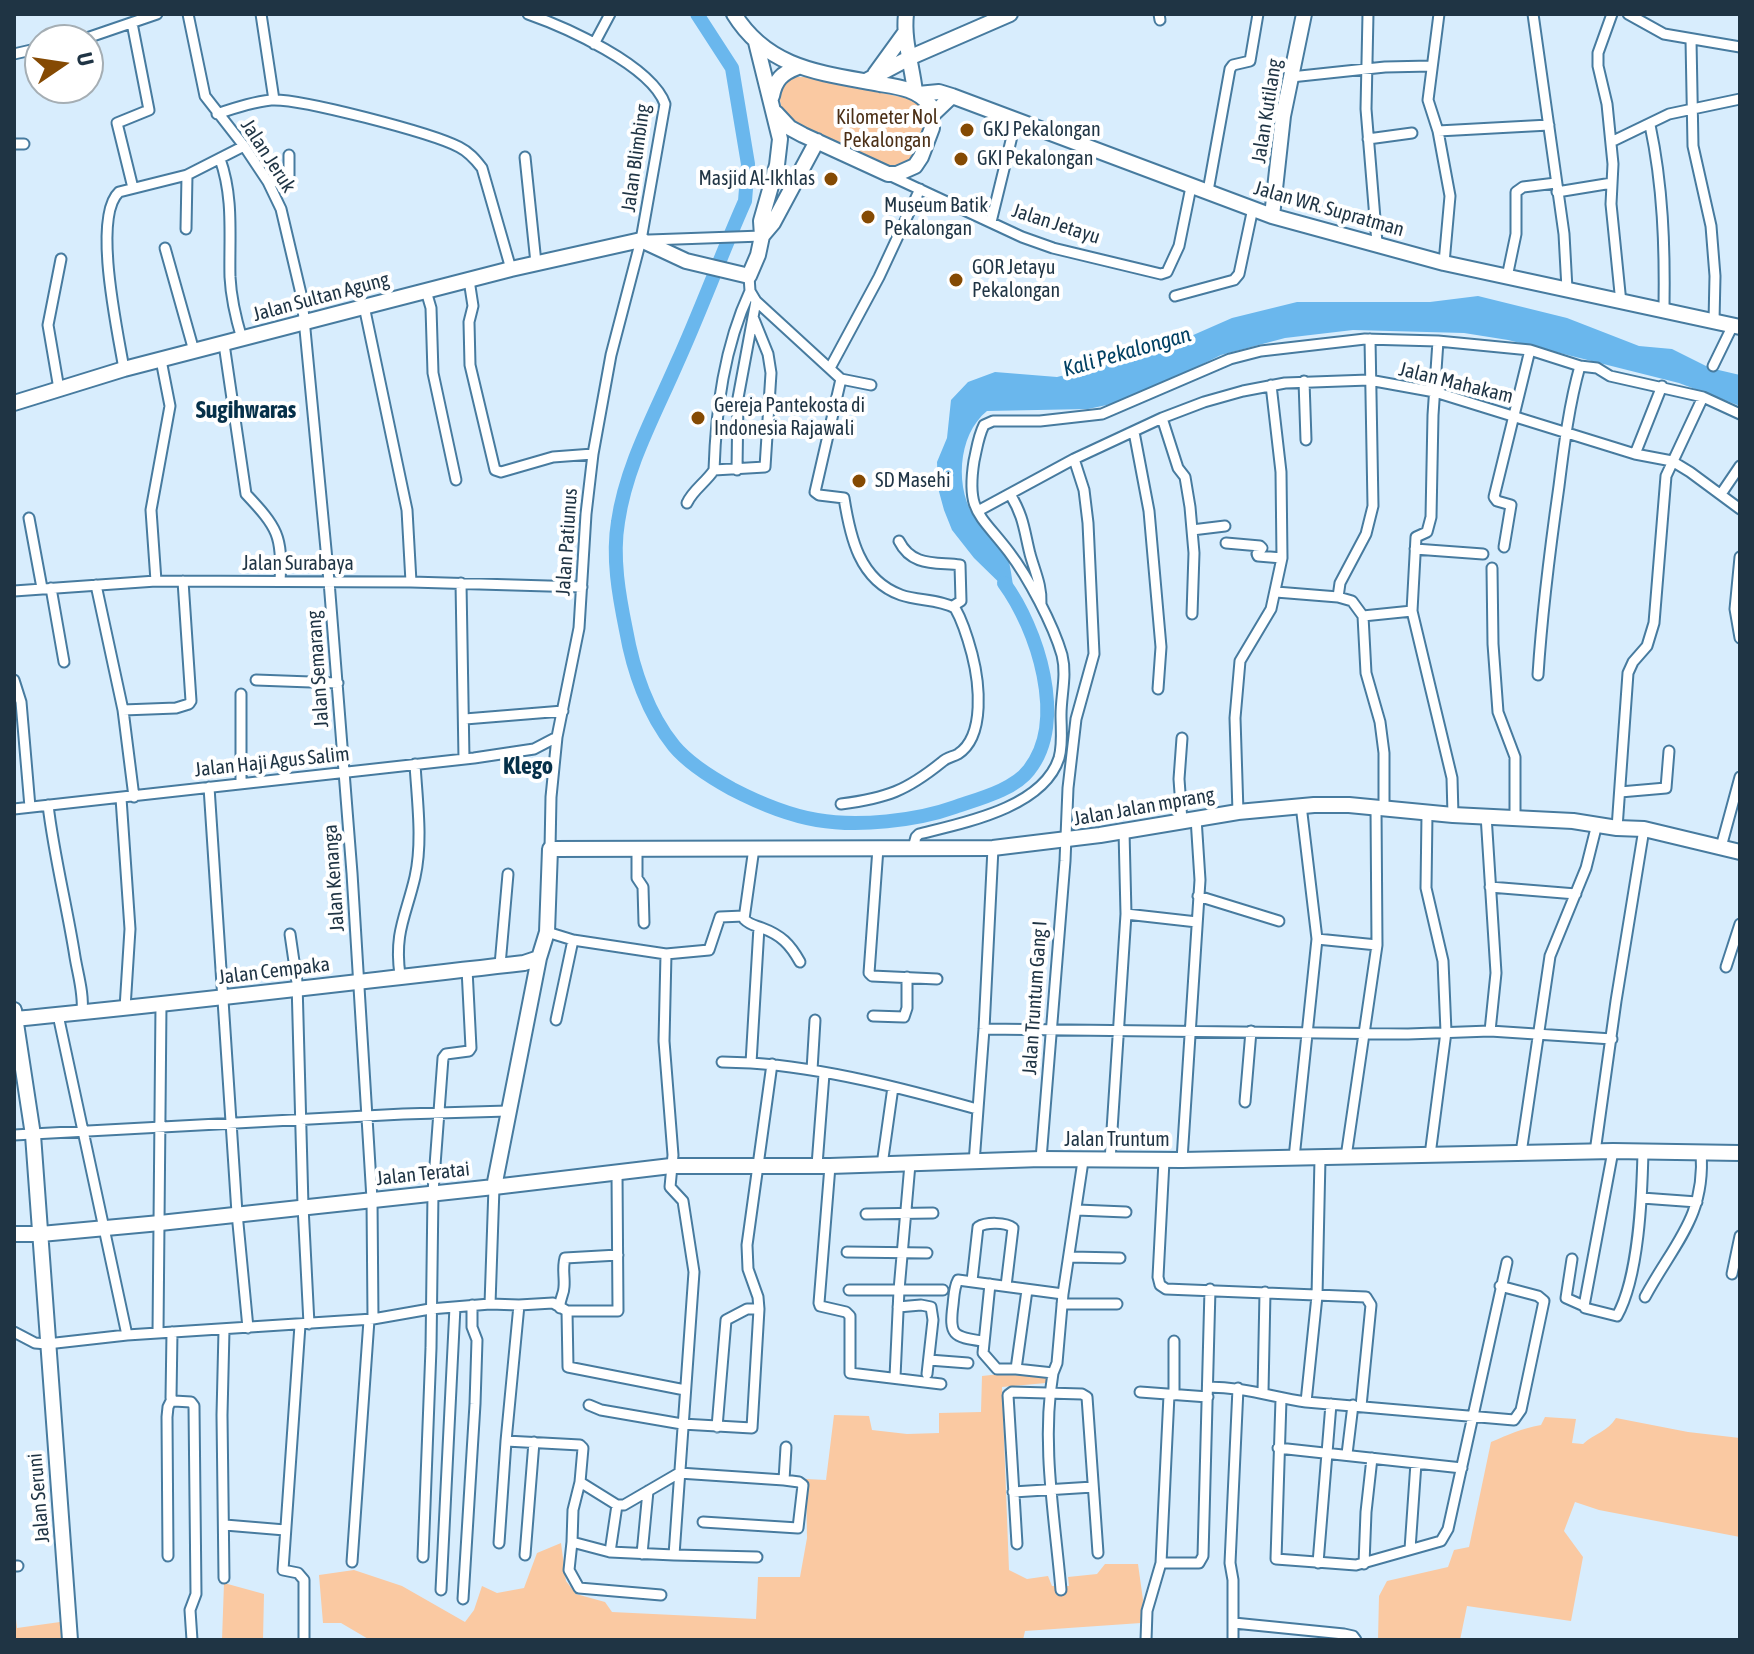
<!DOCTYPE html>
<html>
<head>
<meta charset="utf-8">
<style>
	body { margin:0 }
	#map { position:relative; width:1754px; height:1654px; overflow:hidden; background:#d8edfd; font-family:"Asap Condensed",sans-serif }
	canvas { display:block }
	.frame { position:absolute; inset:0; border:16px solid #1f3444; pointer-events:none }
	.north { position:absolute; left:24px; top:24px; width:80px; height:80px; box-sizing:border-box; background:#fff; border:2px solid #a5aeb4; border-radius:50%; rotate:77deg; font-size:22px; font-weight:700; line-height:32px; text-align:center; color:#1f3444 }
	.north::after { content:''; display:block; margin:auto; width:28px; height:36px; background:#854a03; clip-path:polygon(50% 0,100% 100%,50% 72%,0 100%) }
</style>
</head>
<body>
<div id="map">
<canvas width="1754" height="1654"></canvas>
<div class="frame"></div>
<div class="north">U</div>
</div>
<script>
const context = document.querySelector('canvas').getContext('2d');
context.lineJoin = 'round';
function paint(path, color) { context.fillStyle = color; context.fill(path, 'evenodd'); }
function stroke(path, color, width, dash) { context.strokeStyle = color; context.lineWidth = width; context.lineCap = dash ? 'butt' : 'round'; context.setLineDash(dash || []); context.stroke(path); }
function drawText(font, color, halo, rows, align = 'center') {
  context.font = font + ' "Asap Condensed",sans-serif'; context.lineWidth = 8; context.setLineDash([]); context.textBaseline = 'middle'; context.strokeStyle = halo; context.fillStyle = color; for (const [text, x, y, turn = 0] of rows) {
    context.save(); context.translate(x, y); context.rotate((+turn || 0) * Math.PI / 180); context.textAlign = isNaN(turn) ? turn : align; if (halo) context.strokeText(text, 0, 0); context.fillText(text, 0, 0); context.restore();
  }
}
const green = new Path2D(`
	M794,77H806L911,99C915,101 919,103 922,106C936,122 920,165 899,169C898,169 888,167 886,167L792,124C781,110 777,101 782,84Z
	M1000,1374L1048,1377L1046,1383L1002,1387L1009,1570L1027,1579L1048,1576L1052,1586H1069L1068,1577L1097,1574L1105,1564H1138L1143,1600L1141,1623L1025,1631L1023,1640H370L341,1623H323L319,1575L354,1570L402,1586L465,1622L474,1610L482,1586L497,1593L524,1588L537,1553L561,1543L566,1581L576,1594L605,1602L612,1612L756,1619L758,1577H800L807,1538L806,1479L826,1480L834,1415L869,1416L872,1430L907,1434L939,1433V1413L981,1412L982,1376Z
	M1545,1417L1576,1419L1572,1443L1583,1444C1595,1433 1607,1432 1616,1418L1688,1432L1740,1438V1537L1599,1510L1575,1502L1564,1531L1583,1557L1571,1621L1467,1606L1460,1640H1378L1379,1596L1387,1581L1448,1567L1454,1550L1469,1547L1491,1442C1510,1434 1520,1429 1541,1425Z
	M224,1583L264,1594L263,1640H222Z
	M14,1601L17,1628L60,1622L62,1640H14Z`);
const water = new Path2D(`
	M1478,296L1567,318L1639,346L1672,349L1710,368L1740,375V406L1679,383L1508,340L1464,333L1353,330L1285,338L1221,355L1130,400L1088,409L987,411C957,435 954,491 977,521C984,531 997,538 1004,548C1011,561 1012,583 1015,598L974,558L952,530L944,510L938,488L937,462L947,438L951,400L968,382L995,372L1057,377L1178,347L1191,336L1232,318L1297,302H1430Z`);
const river = new Path2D(`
	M697,14L732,68L748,164L745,201C721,255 701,310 677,363C655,414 626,466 618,522C612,557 619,596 626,630C633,670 648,714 674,746C689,764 712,778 732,789C759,803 787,815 817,820C858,827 916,821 955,807C978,799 1014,790 1029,770C1068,721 1037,628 1004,583`);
const street = new Path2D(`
	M188,14L205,96L244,146L268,182L281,209L302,298L329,581L352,873L372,1199L373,1319
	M261,14L274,100
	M528,14C565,27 651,65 665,104L641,240L611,355L593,454L586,514L579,628L557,737L551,797L550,849
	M1159,14L1160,20
	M1368,14L1366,109L1377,243
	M1439,14L1428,100L1438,131L1450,196L1444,263
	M1533,14L1564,234L1567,289
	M1612,14L1598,53V66L1607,104L1613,164L1611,204L1621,303
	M1628,14L1664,34L1740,47
	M132,23L149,110L117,123L133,188
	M81,40L157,14
	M1691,40L1693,146L1711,226L1715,276L1714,321
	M594,44L610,14
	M14,54L40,48
	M1291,77L1385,67L1431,66
	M217,114C234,108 253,102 271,100C300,98 432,133 459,147C469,152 475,159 482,168L511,269
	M1650,125C1663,186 1665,247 1664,309
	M1438,131L1549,125
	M1368,139L1412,133
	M1611,142L1669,114L1740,99
	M14,144H24
	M525,157L536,263
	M220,159C234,198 229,237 230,277C231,298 236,319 242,339
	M891,176L1022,237L1053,248L1161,274L1167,272L1179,246L1191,187
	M268,182L289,181V155
	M1208,191L1230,69L1233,65L1250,61L1258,14
	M1557,192L1612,183
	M991,222L1016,120
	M186,229L187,175
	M649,240L762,236
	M165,248L194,351
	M749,276L750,291L756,301L841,379L815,492L819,495L844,498C850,536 859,580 901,595C918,601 939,599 955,608C963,622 968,639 972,654C979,681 986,736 958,754C953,757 947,757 942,762C906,791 887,798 841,804
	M1507,277L1516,234V192L1523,187L1556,183
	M469,280L473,306L469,322L470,365L495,470L501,472L553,457L593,454
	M426,291L431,308L433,373L456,480
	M1175,296L1234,280L1239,274L1253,208
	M364,306L407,510L411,582
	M1370,339L1373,506L1366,534L1340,583L1338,597L1352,601L1363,616L1366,673L1380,722L1384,753V809
	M1438,341L1433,415L1431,517L1427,532L1416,537L1412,611L1452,778L1453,815
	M224,344L246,494C277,527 283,536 280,581
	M1713,366L1733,325
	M830,368L879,277L920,189
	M124,369C118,333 92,217 119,192L187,175L244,146
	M841,379L871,385
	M1304,381L1306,440
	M59,389L48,325L61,259
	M1162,418L1178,468L1185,477L1190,507L1194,553L1192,614
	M1134,432L1149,511L1161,647L1158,689
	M1635,454L1662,386
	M714,470C716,409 724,347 750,291
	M737,470L738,398L756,301
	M1010,494C1024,517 1024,530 1030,554C1035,572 1042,586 1041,604
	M1721,494L1740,466
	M687,503C692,491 706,482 714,470L765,467L771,373L768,354L753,317
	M978,511L1074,459L1162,418L1204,402L1243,391L1285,383L1369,380L1435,392L1635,454L1672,461L1690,472L1740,509
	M29,518L42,588
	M1192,530L1225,526
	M899,541C912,567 936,562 960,565L961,601L953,606
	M1226,543L1260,546L1262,548L1257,554L1258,556L1282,558
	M1504,547L1511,505L1497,501L1494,497L1530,350
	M1415,549L1483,554
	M1740,557L1735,609L1740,638
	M1492,568L1493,644L1498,712L1515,757V816
	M156,581L151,510L170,406L161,360
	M461,583L464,759
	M96,585L123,710L134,797
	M51,588L64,662
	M14,591L156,581L411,582L582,587
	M1276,592L1338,597
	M1363,616L1412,611
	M1538,675C1542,612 1550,549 1559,486C1564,446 1569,405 1580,366L1597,368L1610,376L1703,397L1740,414
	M14,680L21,702L30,807
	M256,680L338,683
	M123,710L176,708L189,704L191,701L183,581
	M465,719L563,711
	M241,783V694
	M209,787L237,1213L248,1328
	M1620,792L1666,788L1669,751
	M121,798L130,929L125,1008
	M48,805C54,856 67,906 75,957C78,975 84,994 82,1012
	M14,809L474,758L534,749L557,737
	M1238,812L1235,718L1240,661L1271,609L1282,558L1281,472L1271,385
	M1427,814L1426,888L1443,961L1446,1032L1430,1155
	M1486,815L1496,973L1490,1031
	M1182,821L1179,779L1182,738
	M1617,828L1628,673L1633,662L1647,646L1654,623L1666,476L1703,397
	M1721,847L1740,777
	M754,848L744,919C750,925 754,925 762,928C781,935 790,944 800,962
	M878,848L869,973L872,976L937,979
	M913,848L916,837L919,834C963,823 1043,808 1059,758C1063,744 1061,729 1061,715C1061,695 1067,675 1062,655C1053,624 1028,577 1009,552C980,514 966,512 974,461C977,448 978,437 984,425L993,421H1040L1102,414L1230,359L1261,351L1365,339L1438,341L1530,350L1580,366
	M637,849V878L643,887L644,923
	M1490,887L1576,894
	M1198,896L1279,921
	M1126,914L1197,922
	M759,927L751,1063C826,1068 905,1089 977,1109
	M547,932L573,940L666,954L664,1041L673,1155L670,1187L683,1201L694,1272L674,1555L610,1552L572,1542L573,1510L580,1482
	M290,934L297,982L303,1206L309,1324
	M1317,939L1377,945
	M666,954L709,950L720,917L744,916
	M500,965L508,874
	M1726,967L1740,924
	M400,975C394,932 406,916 415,877C423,841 417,800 415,764
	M58,1015L127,1335
	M873,1016L904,1017L907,1008V977
	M556,1020L573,940
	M984,1029L1408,1034L1490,1031L1612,1039
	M722,1062L751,1063
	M812,1070L815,1020
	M1245,1102L1251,1031
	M14,1135L403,1114L508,1111
	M1613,1151L1584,1306L1585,1308L1617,1316C1639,1277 1642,1196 1643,1151
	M1595,1152L1616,1001L1644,829
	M1521,1153L1550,956L1586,868L1597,824
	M1346,1157L1377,945L1376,808
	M1294,1158L1317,939L1301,805
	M1041,1159L1065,861L1068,788L1076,719L1094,654L1088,523L1084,490L1074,459
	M1182,1160L1200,880L1196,818
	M1110,1161L1126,914L1124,831
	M1164,1161L1158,1277L1160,1285L1166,1289L1366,1297L1371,1305L1361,1406
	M974,1163L984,1029L993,848
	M817,1165L824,1074
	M882,1165L893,1087
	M830,1166L819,1303L820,1306L846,1312L850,1316V1373L941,1384
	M1642,1198L1697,1202
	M1077,1210L1126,1212
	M866,1214L933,1213
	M847,1252L927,1253
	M1070,1257L1120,1258
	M1572,1259L1566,1298L1584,1306
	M1732,1274L1740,1236
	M972,1281L978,1227C986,1222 1006,1222 1013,1228L1006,1286
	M990,1284L983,1353L997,1369H1016
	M849,1290H943
	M1027,1290L1016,1369L1053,1373L1057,1363L1063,1294L1083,1161
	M1645,1297C1674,1243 1706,1217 1701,1151
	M490,1304L494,1187
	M1062,1304H1117
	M519,1305L553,1303L567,1311H618L617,1173
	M898,1307L921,1305L931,1307L933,1320L927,1374
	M560,1308C559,1299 564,1295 564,1287C565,1277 562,1269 565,1258L618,1255
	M567,1311L568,1367L685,1390
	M300,1325L283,1570L298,1573L304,1580V1640
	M224,1330L222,1415L224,1578
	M14,1332L35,1343L47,1344L127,1335L373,1319L430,1309L490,1304L519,1305L506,1441L580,1445L583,1448L580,1482L617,1505H624L679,1473L784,1480L786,1447
	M172,1332L171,1398L174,1401L191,1402L194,1406L196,1594L190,1610L192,1640
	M158,1333L161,1004
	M982,1341C953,1337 949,1335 953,1305C954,1296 954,1287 958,1280L1063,1294
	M929,1360L968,1363
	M1053,1373C1041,1444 1055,1519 1061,1590
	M895,1377L899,1290L910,1164
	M1208,1387C1244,1387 1272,1397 1306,1402L1514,1420L1521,1410L1544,1301L1538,1296L1500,1286
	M1140,1392L1208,1397
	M1263,1392L1265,1292
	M1174,1395V1341
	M1281,1399L1276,1559L1356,1565L1441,1541L1448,1529L1507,1262
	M1306,1402L1317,1296L1320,1158
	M589,1405L601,1410L682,1424L752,1428L759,1309
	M717,1427L726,1320L747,1309H759L758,1297L748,1269L747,1245L772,1064
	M1278,1448L1462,1468
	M1347,1454L1353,1405
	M1013,1492L1093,1487
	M703,1522L798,1528L803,1485L799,1482L784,1480
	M225,1525L285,1530
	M572,1542L569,1570L579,1588L661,1595
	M499,1543L506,1441
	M1017,1544L1008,1395L1012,1392L1082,1394L1087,1397L1098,1553
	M1410,1549L1416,1463
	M610,1552L617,1505
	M642,1554L648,1491
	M525,1555L534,1442
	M674,1555L757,1557
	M168,1556L167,1417L168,1407L172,1399
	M423,1557L431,1348L433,1192L443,1058L446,1054L469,1051L471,1048L467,969
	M352,1562L369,1320
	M1161,1563H1199L1203,1556L1210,1289
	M1318,1563L1331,1404
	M1364,1564L1366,1512L1372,1458
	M14,1566H18
	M441,1590L455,1307
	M463,1599L475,1404L477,1340L472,1327V1305
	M1234,1623L1344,1634L1353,1636L1356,1640
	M1146,1640L1147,1611L1161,1563L1169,1395
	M1233,1640V1580L1230,1563L1238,1388`);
const secondary = new Path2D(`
	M906,14C903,40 912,65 915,92
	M875,74L904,34
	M866,81L911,57L1010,14
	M918,94L939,92L952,96L1272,216L1444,263L1740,327
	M932,115L952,96
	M1272,216L1283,116L1304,14
	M14,1010L33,1135L70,1640
	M14,1019C184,1003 354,982 524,963L539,958
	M494,1187L671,1166H830L1041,1159L1182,1160L1613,1151L1740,1153
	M14,1234H41L160,1223L494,1187L539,958L547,932L550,849L993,848L1100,835L1238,812L1314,805H1349L1453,815L1573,821L1617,828L1644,829L1740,852`);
const primary = new Path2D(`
	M734,14C768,69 821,73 880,84C899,87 917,89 930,105L932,128L921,157L915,166L897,174H888L803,135L790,128L776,113
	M772,96C775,80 782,73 798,67
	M762,236L773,223L817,141
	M14,403L124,369L344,312L511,269L641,240L686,261L749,276L758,255L762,236L761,221L777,165L780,139L756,42`);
const markers = [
	[967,130,8,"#854a03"],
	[961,159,8,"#854a03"],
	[831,179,8,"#854a03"],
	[868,217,8,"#854a03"],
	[956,280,8,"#854a03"],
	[698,418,8,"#854a03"],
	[859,481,8,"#854a03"]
];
const streetNames = [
	["Jalan Kutilang",1267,111,-81],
	["Jalan Jeruk",268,156,57],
	["Jalan Blimbing",636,158,-82],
	["Jalan WR. Supratman",1329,209,16],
	["Jalan Jetayu",1056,224,18],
	["Jalan Sultan Agung",321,297,-15],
	["Jalan Mahakam",1456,383,14],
	["Jalan Patiunus",567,542,-86],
	["Jalan Surabaya",298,564],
	["Jalan Semarang",318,669,-94],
	["Jalan Haji Agus Salim",272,762,-6],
	["Jalan Jalan mprang",1144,807,-10],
	["Jalan Kenanga",334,878,-94],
	["Jalan Cempaka",274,971,-7],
	["Jalan Truntum Gang I",1035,998,-86],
	["Jalan Truntum",1117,1140],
	["Jalan Teratai",423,1174,-6],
	["Jalan Seruni",39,1498,-95]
];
const parkNames = [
	["Kilometer Nol",887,118],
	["Pekalongan",887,141]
];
const poiNames = [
	["GKJ Pekalongan",983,130],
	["GKI Pekalongan",977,159],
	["Masjid Al-Ikhlas",815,179,"right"],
	["Museum Batik",884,206],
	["Pekalongan",884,229],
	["GOR Jetayu",972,268],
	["Pekalongan",972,291],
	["Gereja Pantekosta di",714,406],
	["Indonesia Rajawali",714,429],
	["SD Masehi",875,481]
];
const waterNames = [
	["Kali Pekalongan",1127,352,-16]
];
const quarterNames = [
	["Sugihwaras",246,410],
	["Klego",528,766]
];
paint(green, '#fac9a2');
paint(water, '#6ab7ed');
stroke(river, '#6ab7ed', 14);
stroke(street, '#477b9f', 13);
stroke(secondary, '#477b9f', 18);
stroke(primary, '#477b9f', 18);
stroke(street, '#fff', 9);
stroke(secondary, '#fff', 14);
stroke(primary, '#fff', 14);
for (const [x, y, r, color] of markers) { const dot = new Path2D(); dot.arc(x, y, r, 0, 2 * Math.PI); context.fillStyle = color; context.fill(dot); stroke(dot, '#fff', 3); }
drawText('20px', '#1f3444', '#fff', streetNames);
drawText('20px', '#4c3017', '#fff', parkNames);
drawText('20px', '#1f3444', '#fff', poiNames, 'left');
drawText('italic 22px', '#004063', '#fff', waterNames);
drawText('bold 24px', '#063049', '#fff', quarterNames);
</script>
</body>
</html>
